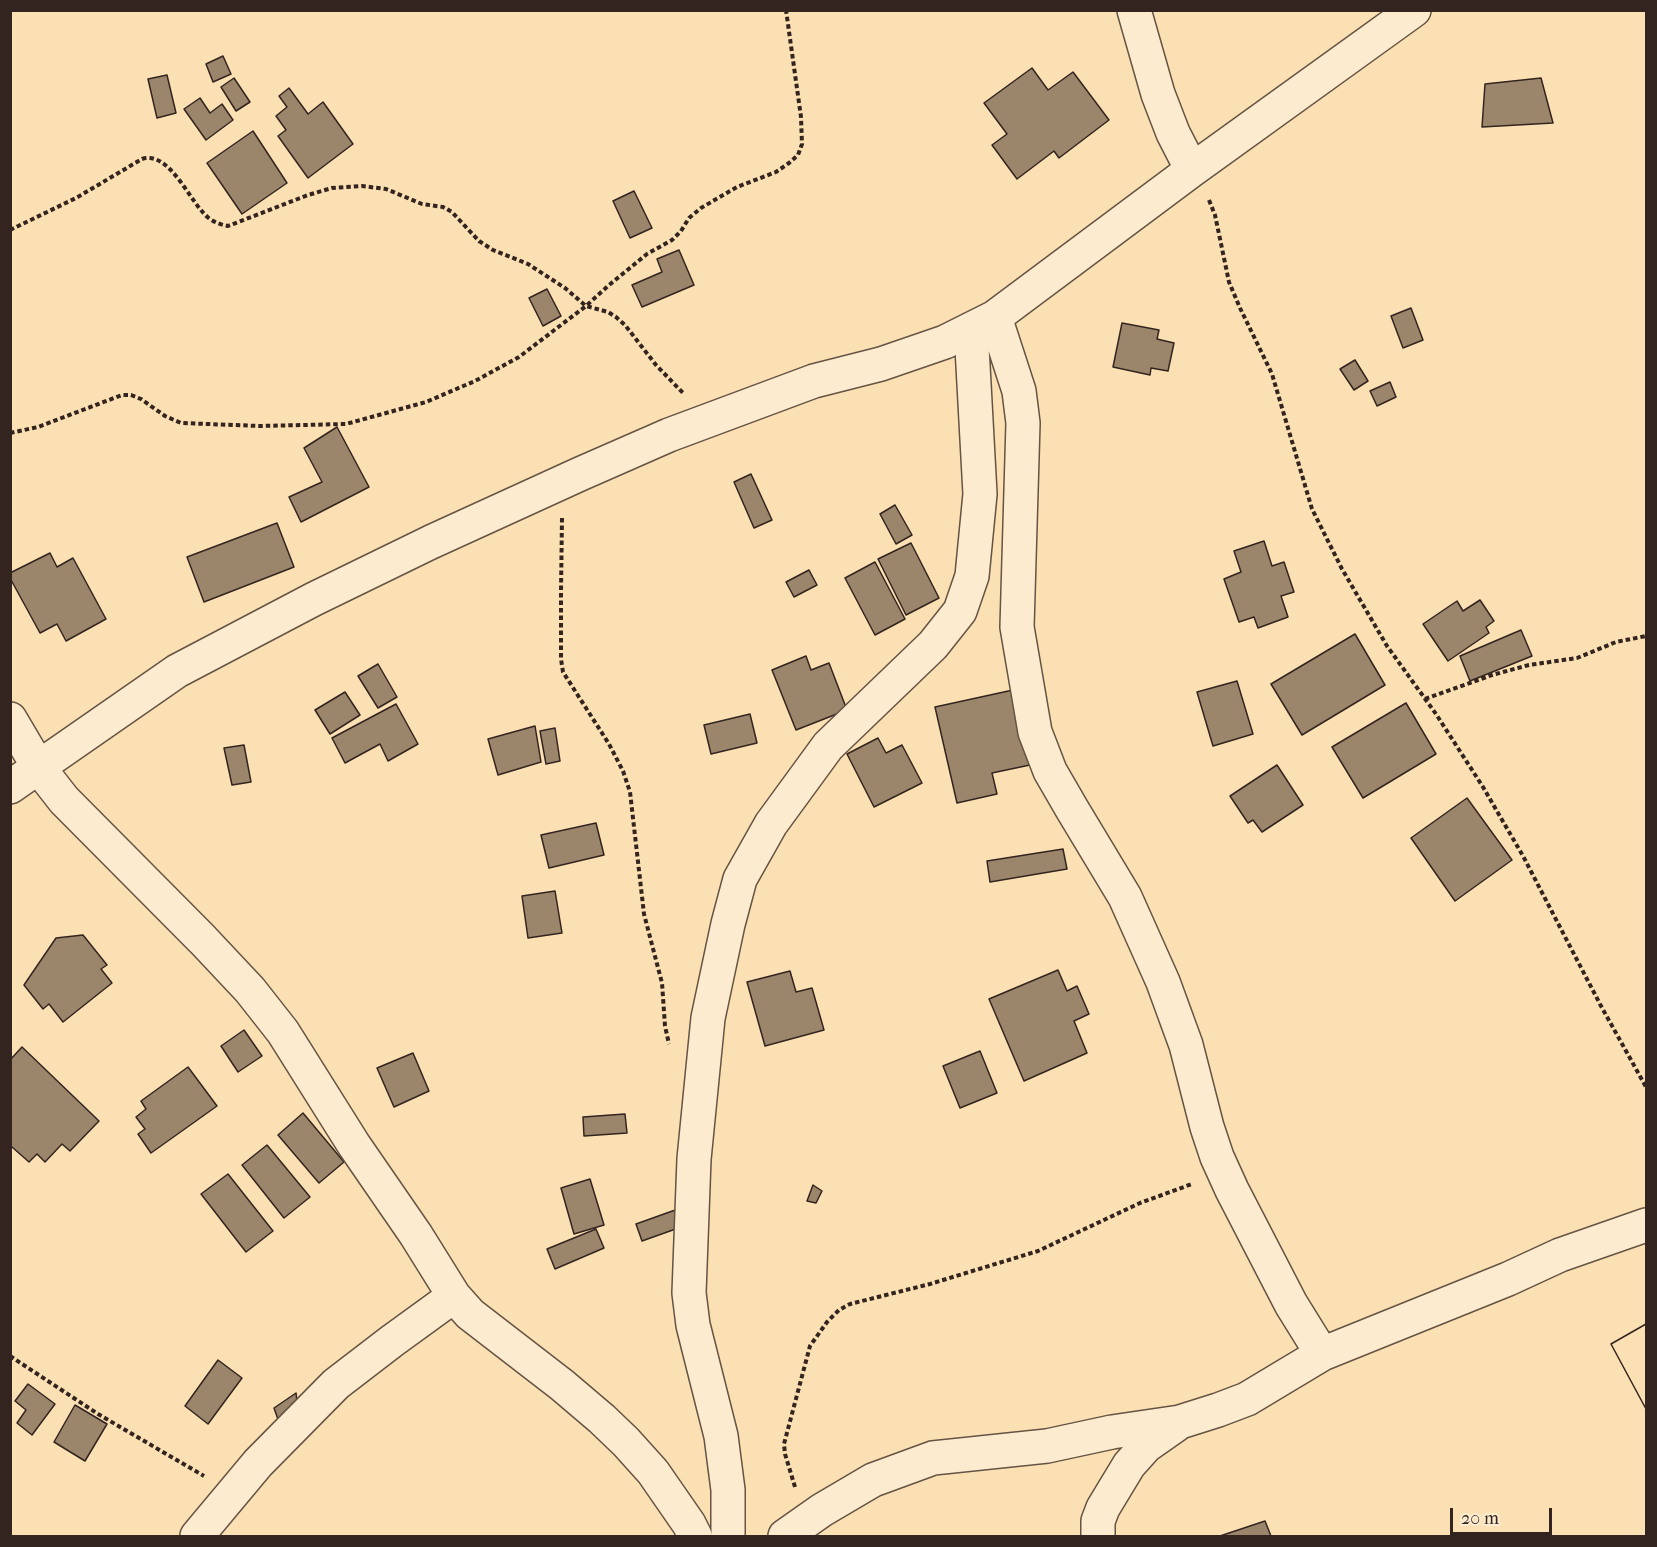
<!DOCTYPE html>
<html>
<head>
<meta charset="utf-8">
<style>
	body { margin:0 }
	#map { position:relative; width:1657px; height:1547px; overflow:hidden; background:#fbe0b3; font-family:"IM FELL French Canon",serif }
	canvas { display:block }
	.frame { position:absolute; inset:0; border:12px solid #33241f; pointer-events:none }
	.scale { position:absolute; left:1450px; top:1508px; width:102px; height:27px; box-sizing:border-box; border:3px solid #33241f; border-top:0; padding-left:8px; font-size:18px; line-height:21px; white-space:nowrap; color:#33241f; -webkit-text-stroke:4px #fcebce; paint-order:stroke }
</style>
</head>
<body>
<div id="map">
<canvas width="1657" height="1547"></canvas>
<div class="frame"></div>
<div class="scale">20 m</div>
</div>
<script>
const context = document.querySelector('canvas').getContext('2d');
context.lineJoin = 'round';
function paint(path, color) { context.fillStyle = color; context.fill(path, 'evenodd'); }
function stroke(path, color, width, dash) { context.strokeStyle = color; context.lineWidth = width; context.lineCap = dash ? 'butt' : 'round'; context.setLineDash(dash || []); context.stroke(path); }
const building = new Path2D(`
	M223,56L231,74L213,82L206,64Z
	M1032,68L1048,90L1073,72L1109,120L1059,158L1054,151L1017,179L992,145L1007,134L984,103Z
	M167,75L176,113L157,118L148,79Z
	M234,78L250,102L236,111L221,87Z
	M1541,78L1553,123L1482,127L1485,84Z
	M289,88L308,114L323,102L353,144L308,178L278,136L286,130L276,116L287,107L279,96Z
	M200,98L210,113L222,104L233,120L206,140L184,109Z
	M253,131L287,183L242,214L207,163Z
	M634,191L652,228L630,238L613,201Z
	M679,250L694,285L642,307L632,285L662,272L657,259Z
	M547,289L561,316L543,326L529,298Z
	M1411,308L1423,340L1403,348L1391,316Z
	M1122,323L1159,330L1157,339L1174,343L1168,371L1151,368L1150,375L1113,367Z
	M1355,360L1368,381L1354,390L1340,369Z
	M1390,382L1396,397L1377,406L1370,391Z
	M337,427L369,487L301,522L289,497L322,482L304,448Z
	M751,474L772,520L754,528L734,482Z
	M895,505L912,535L896,544L880,514Z
	M277,523L294,567L204,602L187,557Z
	M1264,541L1272,566L1284,562L1294,592L1281,596L1288,617L1258,628L1254,617L1239,622L1224,579L1241,572L1234,551Z
	M911,543L939,598L906,615L878,559Z
	M50,553L57,567L73,558L106,619L66,641L57,624L40,633L10,578V573Z
	M875,562L905,619L875,635L845,578Z
	M809,570L817,585L794,597L786,582Z
	M1480,600L1494,621L1486,627L1489,633L1448,661L1423,624L1457,601L1463,611Z
	M1521,630L1532,656L1470,681L1460,656Z
	M1355,634L1385,685L1302,735L1271,684Z
	M806,656L811,670L829,663L847,710L796,730L772,670Z
	M378,664L397,697L378,708L358,676Z
	M1237,681L1253,734L1213,746L1197,692Z
	M1013,690L1030,765L992,773L997,794L957,803L935,707Z
	M345,692L360,715L330,734L315,710Z
	M1406,703L1436,754L1363,798L1332,747Z
	M396,704L418,744L388,761L380,744L345,763L332,738Z
	M750,714L757,743L711,754L704,725Z
	M535,726L541,762L498,775L488,739Z
	M555,728L560,761L546,764L540,731Z
	M878,738L886,753L902,745L922,783L874,807L847,754Z
	M244,745L251,782L232,785L224,748Z
	M1277,765L1303,805L1262,832L1253,820L1248,823L1230,796Z
	M1467,798L1512,860L1455,901L1411,838Z
	M596,823L604,855L549,868L541,835Z
	M1063,849L1067,869L990,882L987,861Z
	M555,891L562,933L528,938L522,896Z
	M83,935L107,965L101,969L112,983L63,1022L49,1004L43,1009L24,985L56,938Z
	M1058,970L1067,991L1077,986L1089,1014L1074,1021L1087,1053L1024,1081L989,999Z
	M790,971L796,992L812,988L824,1030L765,1046L747,982Z
	M244,1030L262,1056L238,1072L221,1046Z
	M22,1047L99,1121L70,1151L62,1144L45,1162L37,1154L29,1162L12,1147L10,1148V1060Z
	M980,1051L997,1093L960,1108L943,1066Z
	M413,1053L429,1091L394,1107L377,1068Z
	M188,1067L217,1106L151,1153L138,1134L145,1129L136,1117L146,1109L141,1101Z
	M303,1113L344,1162L319,1183L278,1135Z
	M625,1114L627,1133L584,1136L583,1117Z
	M267,1145L310,1197L284,1218L242,1165Z
	M228,1174L273,1231L246,1252L201,1194Z
	M590,1179L604,1225L574,1234L561,1188Z
	M813,1185L822,1191L816,1203L807,1201Z
	M678,1209L684,1226L642,1241L636,1224Z
	M596,1229L604,1248L555,1269L547,1249Z
	M1646,1324V1409L1611,1344Z
	M1646,1324V1409L1611,1344Z
	M218,1360L242,1378L208,1424L185,1406Z
	M28,1384L55,1404L32,1435L17,1423L26,1410L15,1401Z
	M296,1393L298,1410L280,1425L274,1408Z
	M75,1405L107,1424L85,1461L54,1442Z
	M1265,1521L1271,1536H1220Z`);
const path = new Path2D(`
	M1209,200L1215,215L1229,282L1240,308L1272,374L1312,509L1342,569L1387,646L1436,714L1483,787L1523,856L1601,1006L1646,1087
	M10,230L76,198L142,159C171,150 191,206 210,219C216,223 222,225 228,226L308,195L332,188L362,186L386,189L422,204L443,207L452,212L479,241L493,250L528,264L565,288L586,306L608,312L616,317L625,325L656,365L683,393
	M10,433L38,427L122,395H131L141,399L165,416L181,423L260,426L346,424L426,402L475,381L519,357L586,306L609,285L647,254L672,240L681,231L689,218L701,208L737,187L776,172L789,163L798,155L802,144L801,117L786,10
	M562,518L561,591V659L563,672L609,744L623,771L630,792L644,914L662,983L665,1026L669,1044
	M1425,699L1492,675L1529,665L1577,658L1616,642L1646,636
	M10,1356L98,1414L204,1476
	M795,1487L785,1454L784,1444L810,1346L827,1322L839,1310L850,1304L930,1284L1038,1251L1140,1203L1192,1184`);
const minor = new Path2D(`
	M1134,10L1158,94L1173,133L1192,170
	M995,317L1019,391L1023,423L1017,627L1035,732L1050,771L1072,809L1125,897L1163,982L1186,1045L1207,1127L1217,1157L1232,1190L1291,1304L1322,1354
	M10,719L39,768L64,800L203,940L250,990L283,1032L354,1145L416,1235L454,1296L470,1314L562,1385L602,1419L626,1442L653,1472L689,1524L695,1536
	M10,787L177,671L314,599L431,542L580,474L669,435L814,381L881,364L945,342L995,317L1192,170L1414,10
	M197,1536L258,1463L336,1384L392,1341L454,1296
	M728,1536V1490L721,1436L693,1325L689,1293L694,1159L708,1018L728,924L740,879L771,824L828,746L933,645L960,611L972,576L980,494L971,329
	M785,1536L822,1510L873,1480L933,1458L1047,1446L1112,1432L1180,1422L1218,1410L1247,1399L1322,1354L1508,1279L1560,1255L1646,1225
	M1098,1536V1521L1103,1508L1129,1465L1146,1446L1176,1425`);
paint(building, '#9b866c');
stroke(building, '#33241f', 1.5);
stroke(minor, '#655344', 36);
stroke(path, '#33241f', 4, [4.5, 3]);
stroke(minor, '#fcebce', 33);
</script>
</body>
</html>
